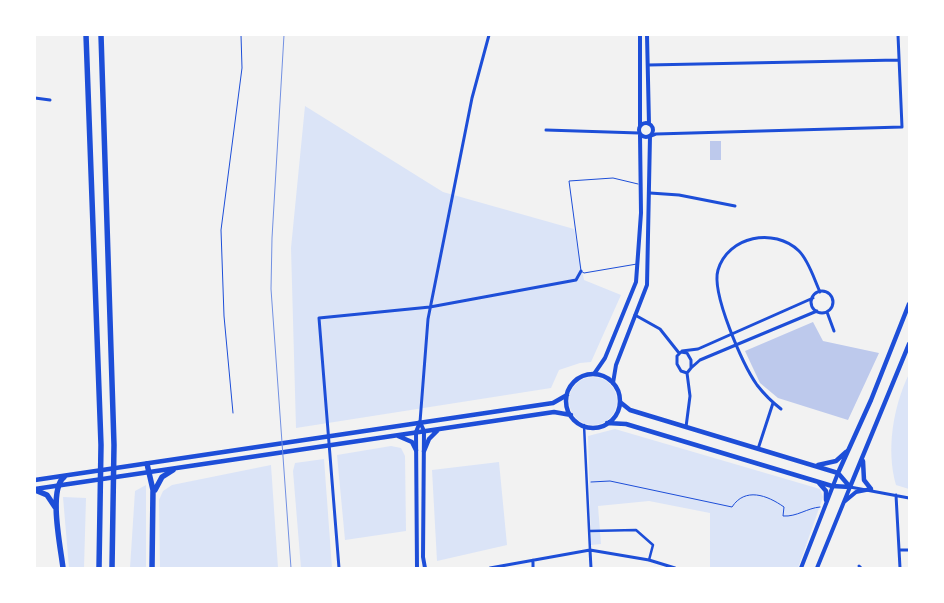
<!DOCTYPE html>
<html>
<head>
<meta charset="utf-8">
<style>
	body { margin:0 }
	#map { position:relative; width:944px; height:603px; overflow:hidden; background:#f2f2f2; font-family:Montserrat,sans-serif }
	canvas { display:block }
	.frame { position:absolute; inset:0; border:36px solid #fff; pointer-events:none }
</style>
</head>
<body>
<div id="map">
<canvas width="944" height="603"></canvas>
<div class="frame"></div>
</div>
<script>
const context = document.querySelector('canvas').getContext('2d');
context.lineJoin = 'round';
function paint(path, color) { context.fillStyle = color; context.fill(path, 'evenodd'); }
function stroke(path, color, width, dash) { context.strokeStyle = color; context.lineWidth = width; context.lineCap = dash ? 'butt' : 'round'; context.setLineDash(dash || []); context.stroke(path); }
const green = new Path2D(`
	M305,106L443,192L574,229L584,280L621,295L591,362L580,363L559,370L551,388L296,428L291,248Z
	M909,374V489L896,485C886,450 893,407 909,374Z
	M569 401a24 24 0 1 1 48 0a24 24 0 1 1-48 0Z
	M615,429L820,489L823,497L798,568H710V513L649,501L598,506L601,544L591,545L588,436Z
	M391,446L401,448L405,456L406,531L345,540L337,455Z
	M324,459L332,568H301L293,471L295,463Z
	M499,462L507,545L437,561L432,470Z
	M271,465L278,568H160L159,500L163,491L172,485Z
	M146,485V568H130L135,491Z
	M63,497L86,498L84,568H69Z`);
const building = new Path2D(`
	M710,141H721V160H710Z
	M813,322L823,341L879,353L848,420L778,398L760,383L745,351Z`);
const path = new Path2D(`
	M591,482L610,481L732,507C745,487 767,495 784,507L783,516C797,517 807,508 820,507`);
const service = new Path2D(`
	M637,264L584,273L581,271L569,181L613,178L638,184
	M233,413L224,316L221,230L242,68L241,35`);
const pedestrian = new Path2D(`
	M584,425L590,550
	M590,531L636,530L653,545L649,560`);
const minor = new Path2D(`
	M648,65L898,60
	M35,98L50,100
	M546,130L639,133
	M651,136L656,134L902,127L898,35
	M650,193L679,195L735,206
	M811 302a11 11 0 1 1 22 0a11 11 0 1 1-22 0Z
	M827,312L834,331
	M635,315L660,329L679,353
	M682,351L698,349L813,298
	M681,352L687,353L691,360V368L687,373L681,371L677,364V356Z
	M691,368L700,360L817,311
	M781,409C772,402 764,394 757,385C743,365 711,293 718,270C728,236 774,227 799,251C809,261 814,279 820,292
	M420,422L428,319L472,98L489,35
	M686,427L690,396L687,373
	M758,449L773,403
	M850,487L909,498
	M896,495L900,568
	M590,550L591,568
	M899,550H909
	M533,560V568
	M859,566L861,568
	M339,568L319,318L430,307L576,280L581,271
	M490,568L590,550L649,560L675,568`);
const tertiary = new Path2D(`
	M640,35V126
	M647,35L649,124
	M639 130a7 7 0 1 1 14 0a7 7 0 1 1-14 0Z
	M594,374L605,358L636,282L641,213L640,135
	M613,383L616,365L647,285L650,136
	M420,422L424,431L423,557L425,568
	M844,502L856,492L871,489
	M417,568L416,432L420,422
	M801,568L838,473
	M817,568L850,487`);
const secondary = new Path2D(`
	M566 401a27 27 0 1 1 54 0a27 27 0 1 1-54 0Z
	M620,402L630,410L838,473L850,487
	M607,423L626,424L832,486L850,487
	M398,436L412,442L416,450
	M424,451L429,439L438,430
	M863,461L864,480L871,489
	M818,465L836,461L846,452
	M838,473L871,400L909,304
	M35,480L553,403L567,395
	M819,483L826,491V500
	M850,487L909,344
	M35,489L554,412L571,415`);
const motorway = new Path2D(`
	M86,35L101,445L99,568
	M101,35L114,445L112,568
	M147,464L153,490L152,568
	M35,490L47,495L55,507
	M155,490L162,477L173,470
	M63,568C61,549 48,490 64,477`);
const rail = new Path2D(`
	M284,35L272,238L271,289L291,568`);
paint(green, '#dbe4f7');
paint(building, '#bdc9ec');
stroke(path, '#1d4ed8', 1);
stroke(service, '#1d4ed8', 1);
stroke(pedestrian, '#1d4ed8', 2.5);
stroke(minor, '#1d4ed8', 3);
stroke(tertiary, '#1d4ed8', 4);
stroke(secondary, '#1d4ed8', 4.5);
stroke(motorway, '#1d4ed8', 5.5);
stroke(rail, '#7290e2', 1);
</script>
</body>
</html>
